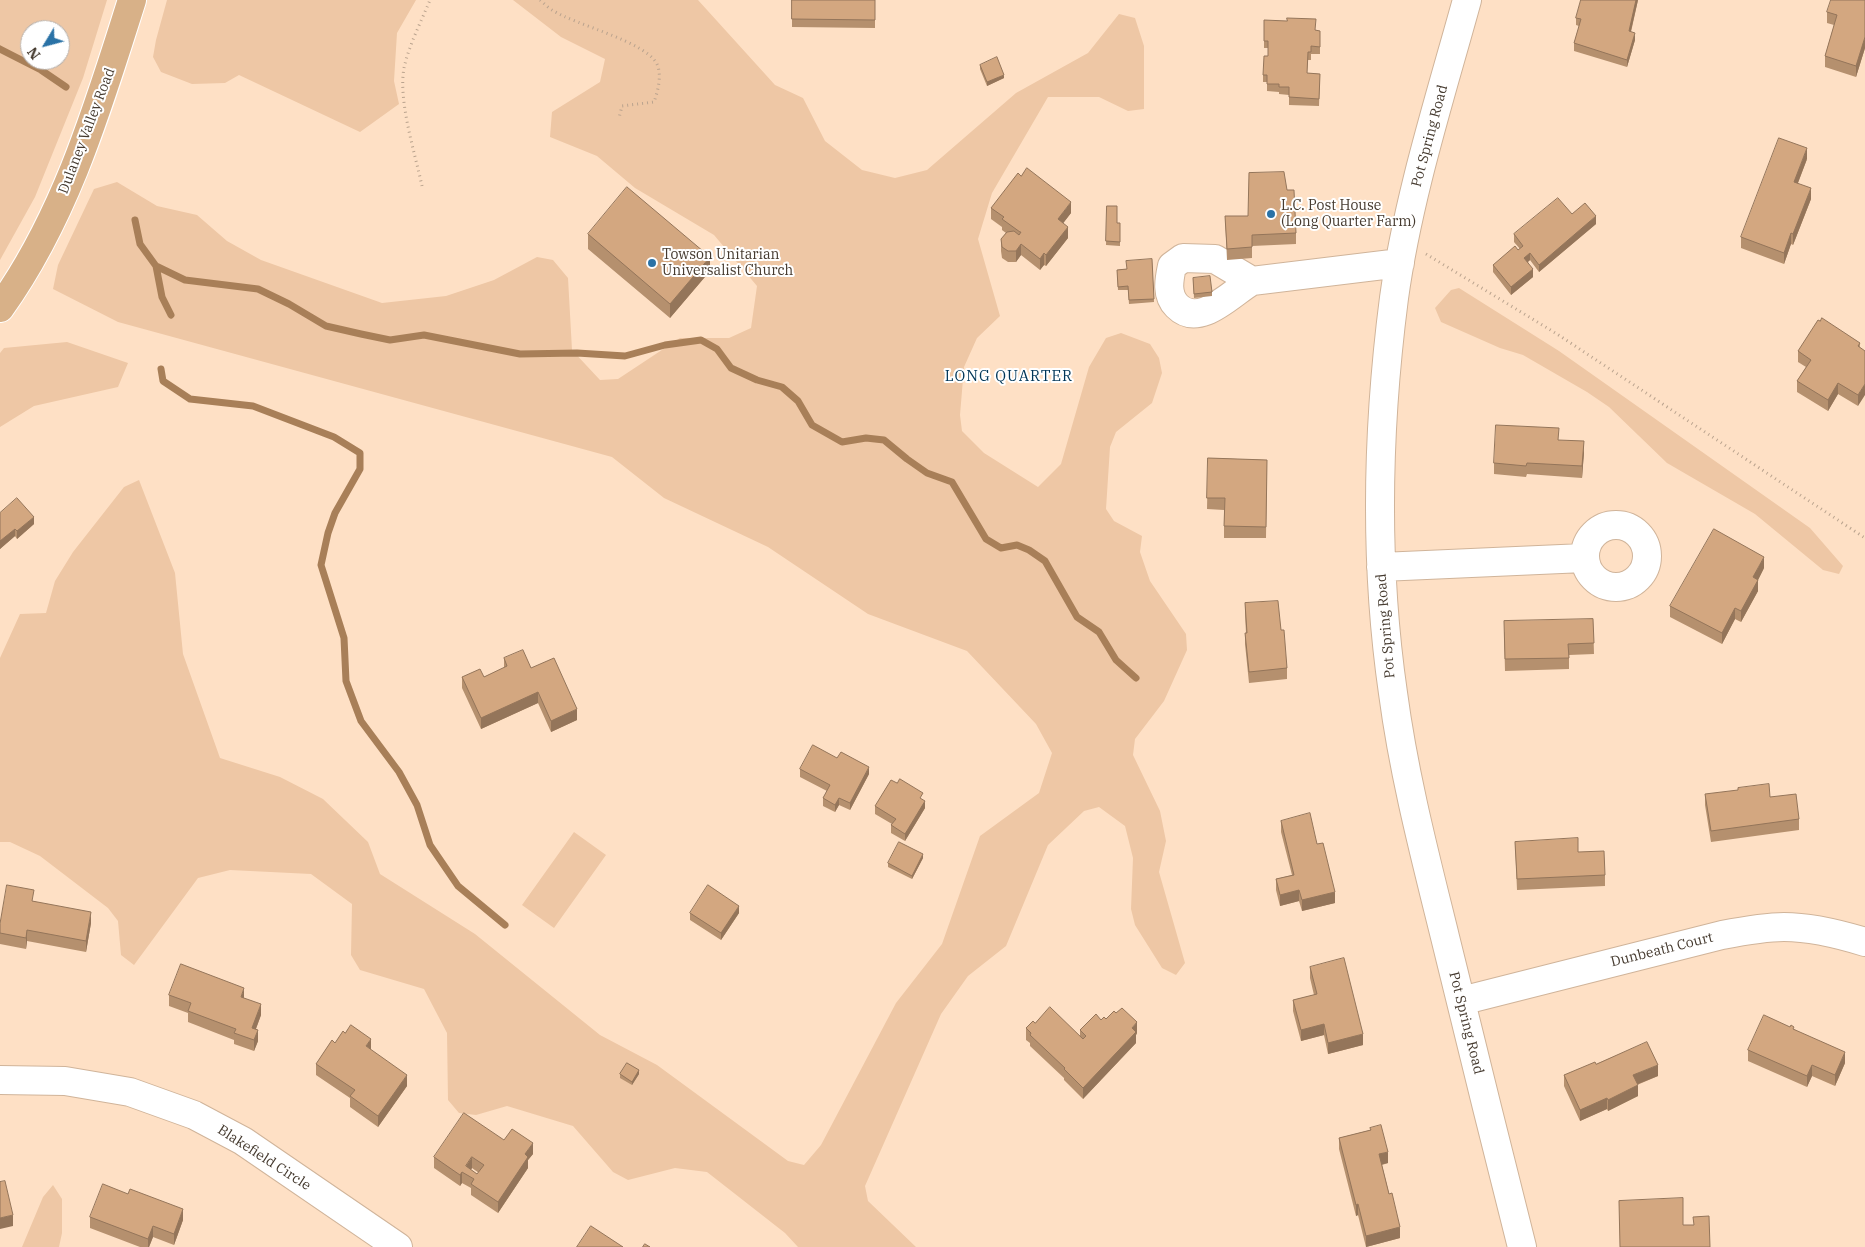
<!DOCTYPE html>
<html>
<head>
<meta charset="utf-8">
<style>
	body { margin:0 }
	#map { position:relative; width:1865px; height:1247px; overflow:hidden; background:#fee0c5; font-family:"IBM Plex Serif",serif }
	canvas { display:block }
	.north { position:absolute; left:20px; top:20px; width:50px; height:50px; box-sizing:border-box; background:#fff; border:1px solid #b5b0ac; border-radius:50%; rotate:233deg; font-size:14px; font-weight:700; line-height:20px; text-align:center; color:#453a2f }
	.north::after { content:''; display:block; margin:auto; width:18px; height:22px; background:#2a72a6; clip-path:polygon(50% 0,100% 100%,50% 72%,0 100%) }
</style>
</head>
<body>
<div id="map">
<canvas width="1865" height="1247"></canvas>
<div class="north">N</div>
</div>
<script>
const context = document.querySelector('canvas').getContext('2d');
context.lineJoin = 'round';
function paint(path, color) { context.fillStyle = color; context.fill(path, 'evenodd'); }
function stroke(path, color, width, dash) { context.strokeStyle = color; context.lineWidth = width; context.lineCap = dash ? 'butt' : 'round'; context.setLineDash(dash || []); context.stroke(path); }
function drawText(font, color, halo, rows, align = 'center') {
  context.font = font + ' "IBM Plex Serif",serif'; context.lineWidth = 4; context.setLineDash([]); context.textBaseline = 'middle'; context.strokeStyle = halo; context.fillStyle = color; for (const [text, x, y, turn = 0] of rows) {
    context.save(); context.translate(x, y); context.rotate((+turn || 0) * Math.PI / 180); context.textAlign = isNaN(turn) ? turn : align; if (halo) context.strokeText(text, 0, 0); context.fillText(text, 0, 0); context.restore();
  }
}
const green = new Path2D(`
	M0,0H107L83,78L35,197L0,260ZM30,30H60V60H30Z
	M167,0H416L397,33L394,81L399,104L360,132L239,75L225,83L192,84L161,72L153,57L156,40Z
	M513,0H698L775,85L803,98L825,141L862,170L895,178L927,170L1016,93L1088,53L1119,14L1135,18L1144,46V109L1128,111L1099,97H1048L992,193L978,239L1000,316L977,338L964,367L960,415L962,431L984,453L1038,487L1061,464L1089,367L1106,338L1121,333L1150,344L1159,358L1162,373L1152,403L1116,432L1110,447L1106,509L1114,521L1142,536L1140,552L1150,581L1186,634L1187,650L1164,701L1135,739L1133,755L1160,811L1166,841L1159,872L1185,963L1176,975L1162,968L1135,925L1131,909L1133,858L1125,826L1099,807L1084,811L1048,845L1006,946L968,976L941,1014L865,1186L868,1201L916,1247H798L785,1233L707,1172L675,1168L628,1180L613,1172L573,1126L507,1106L476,1115L459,1113L448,1100L447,1033L424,989L360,970L351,955L352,904L311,874L230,870L198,878L134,965L121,955L118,921L108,908L40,856L10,842H0V658L20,614L46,613L55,581L73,552L124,487L139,480L175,573L183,654L220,758L280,777L323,799L368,842L380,874L475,934L600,1035L657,1065L788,1161L804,1165L821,1145L896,1003L942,944L980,836L1039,793L1052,753L1036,724L967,651L868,614L768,547L664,498L612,457L118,322L53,289L58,265L94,189L117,182L157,206L197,215L227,241L261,260L382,303L446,296L494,280L537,257L553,260L568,278L572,350L600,380L618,379L680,338H729L751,328L757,286L714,235L635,188L597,156L550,137L552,112L600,82L605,59L561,37Z
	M1459,288L1559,351L1810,528L1843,566L1839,574L1823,570L1755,514L1667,463L1609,407L1587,392L1523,355L1500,348L1441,322L1435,308L1451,290Z
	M67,342L128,363L118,387L34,406L0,427V353L4,348Z
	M574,832L606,855L554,928L522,905Z
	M53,1185L62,1199V1233L59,1247H22L43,1197Z`);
const stream = new Path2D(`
	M0,49L41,70L66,87
	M135,220L140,244L156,266L185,280L258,289L289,304L326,326L361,334L390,340L424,335L520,354L577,353L625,356L665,345L701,340L717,349L731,368L757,380L782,387L798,401L812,425L842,442L866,438L884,440L907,459L927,473L952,482L986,539L1001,548L1017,545L1029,550L1045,561L1077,617L1099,632L1116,660L1136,678
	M156,266L162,297L171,315
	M161,369L163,381L190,399L253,406L334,437L360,453V469L335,513L328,533L321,565L344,638L346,681L361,721L399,772L417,805L430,845L458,886L505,925`);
const path = new Path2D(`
	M540,0C544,3 548,8 552,10C575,25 645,41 657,64C662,75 658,91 654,102L622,106L619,118
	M422,186C415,153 398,101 404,68C409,45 421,22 430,0
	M1426,254L1557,334L1865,538`);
const minor = new Path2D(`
	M1467,0C1440,98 1408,197 1394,298C1377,429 1374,562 1393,693C1404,776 1425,856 1445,937C1470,1040 1496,1144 1522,1247
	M1252,281L1215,259L1183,258L1172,266C1169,280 1166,295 1177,306C1200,329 1232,292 1252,281L1400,263
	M1585 556a31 31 0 1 1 62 0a31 31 0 1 1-62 0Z
	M1381,567L1584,558
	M1461,1001L1722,935C1743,931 1764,927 1784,927C1812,927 1839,934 1865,942
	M0,1080L65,1081L130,1092L194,1115L243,1141L398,1247`);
const major = new Path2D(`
	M0,308C66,216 98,107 132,0`);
const wall = new Path2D(`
	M792,0H875V28L792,27Z
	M1581,0H1638L1631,32L1635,40L1627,67L1574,51V43L1579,26L1576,25V18Z
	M1865,0V48L1856,77L1825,67V56L1834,25L1827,23V12Z
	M1264,20L1320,31V54H1311V60H1308L1307,73L1320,74L1319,106L1289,105V95L1279,94V92L1267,91V82H1263V75L1268,56V48H1264Z
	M980,65L1004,78L987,86L980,69Z
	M1807,159L1798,183L1811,199L1793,245L1791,244L1784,264L1741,248V237Z
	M1287,190L1296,233V244L1252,246V258L1227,260L1225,216H1248Z
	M1107,206L1117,223H1120V246L1106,245Z
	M991,208L1071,213L1063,223L1068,238L1046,266L1044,265L1040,270L1021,255L1016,262H1008L1002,258L1001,251V239L1006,233L1002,230V227L991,219Z
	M1572,214L1596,224L1539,272L1530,260L1528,262L1533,277L1511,295L1493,272V265L1520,249L1514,242V234Z
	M588,234L710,271L670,318L588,249Z
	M1152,259L1154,302L1129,304L1128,290H1118L1117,270L1126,269Z
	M1193,278L1212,292V296L1194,298Z
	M1860,343L1858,406L1838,394L1828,411L1797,392V381L1806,367L1798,362V351Z
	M1559,440L1584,452L1582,478L1527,474L1526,477L1494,474V463Z
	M1208,458L1267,460L1266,538H1224V510L1207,509Z
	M0,513L34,524L17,539L15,536L0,549Z
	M1764,568L1758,580V591L1741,622L1735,619L1722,644L1670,617V606Z
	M1245,603L1281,630L1287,668V679L1249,683L1245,644V633H1246L1245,614Z
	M1593,619L1594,654L1569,655V669L1505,671L1504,632Z
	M504,658L531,668L577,720L551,732L538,703L481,729L462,688V677H484L504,668Z
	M837,758L869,774L850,810L839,805L835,812L823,806V798L827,791L800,777V769Z
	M1705,794L1770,797L1799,819V830L1711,842L1705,805Z
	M923,800L925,808L905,841L891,833V825L892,824L875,814V806Z
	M1281,821L1317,844L1335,903L1302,911L1299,901L1280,906L1276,890V879L1292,875L1281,832Z
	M1515,842L1605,875V886L1517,890Z
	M923,858L912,879L888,867V863Z
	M34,901L91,923L86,952L27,941L26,949L0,944V924Z
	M690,913H739L721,940L690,920Z
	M1310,967L1363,1045L1328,1054L1324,1035L1301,1041L1293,1011V1000L1314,995L1310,978Z
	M169,995L244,998L261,1015L256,1029L258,1041L254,1051L234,1044V1040L188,1022V1013L169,1006Z
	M1106,1019L1137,1033L1136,1035V1043L1083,1099L1064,1080V1078L1030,1046V1043L1026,1040V1028L1035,1023L1080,1036V1030L1101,1020Z
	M1794,1029L1845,1063L1835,1086L1812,1076L1807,1087L1748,1061V1050Z
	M371,1050L407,1086L378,1127L350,1107V1098L316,1075V1064Z
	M1596,1064L1658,1076L1637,1085L1638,1096L1608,1111L1607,1109L1580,1121L1564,1086V1075Z
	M620,1074H639L632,1085L620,1078Z
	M1370,1128L1388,1163L1382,1165L1400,1238L1366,1247L1358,1215L1356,1216L1339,1149V1138L1370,1130Z
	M504,1140L533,1154L528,1160V1168L498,1213L471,1195V1188L462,1183L460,1186L434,1168V1157ZM472,1168L479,1173L477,1174L471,1170Z
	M90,1217L183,1220L174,1245L153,1237L149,1247H140L90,1228Z`);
const shadedWall = new Path2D(`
	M1636,0H1638L1629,39V31Z
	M1635,33V40L1627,67V60Z
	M1865,37V48L1856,77V66Z
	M1004,75V78L987,86V82Z
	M1807,148V159L1794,193V182Z
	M1811,188V199L1793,245V234Z
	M1071,202V213L1058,230V219Z
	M1596,216V224L1539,272V265Z
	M1068,227V238L1046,266V255Z
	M1791,233V244L1784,264V253Z
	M1021,244V255L1016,262V251Z
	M1044,253V265L1040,270V259Z
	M1530,253V260L1524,265V258Z
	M710,257V271L670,318V304Z
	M1533,269V277L1511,295V287Z
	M1838,383V394L1828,411V400Z
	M1865,384V395L1858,406V395Z
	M1584,441V452L1582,478V466Z
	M34,517V524L17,539V531Z
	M15,529V536L0,549V541Z
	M1764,557V568L1758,580V591L1741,622V611L1753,577Z
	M1735,608V619L1722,644V633Z
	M538,692V703L481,729V718Z
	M577,709V720L551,732V721Z
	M869,767V774L850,810V803Z
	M839,798V805L835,812V805Z
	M925,801V808L905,841V834Z
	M923,854V858L912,879V876Z
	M1299,890V901L1280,906V895Z
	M1335,892V903L1302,911V900Z
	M739,906V913L721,940V933Z
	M91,912V923L86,952V941Z
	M27,930V941L26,949V938Z
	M244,988V999L241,997Z
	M261,1004V1015L252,1039V1028Z
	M1137,1022V1033L1136,1035V1043L1083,1099V1088Z
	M1324,1024V1035L1301,1041V1030Z
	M258,1030V1041L254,1051V1040Z
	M1363,1034V1045L1328,1054V1043Z
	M371,1039V1050L366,1046Z
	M1845,1052V1063L1835,1086V1075Z
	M1658,1065V1076L1633,1086V1075Z
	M1812,1065V1076L1807,1087V1076Z
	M639,1070V1074L632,1085V1082Z
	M407,1075V1086L378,1127V1116Z
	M1638,1085V1096L1608,1111V1100Z
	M1607,1098V1109L1580,1121V1110Z
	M533,1143V1154L528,1160V1168L498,1213V1202L525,1154Z
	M1388,1152V1163L1379,1165V1154Z
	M472,1157V1168L467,1175L466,1166Z
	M462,1172V1183L460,1186V1175Z
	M1358,1204V1215L1356,1216V1205Z
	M183,1209V1220L174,1245V1234Z
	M13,1215V1226L0,1229V1218Z
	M153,1226V1237L149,1247H148V1239Z
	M1400,1227V1238L1366,1247V1236Z`);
const building = new Path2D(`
	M792,0H875V20L792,19Z
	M1581,0H1636L1629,31L1635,33L1627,60L1574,43L1581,19L1576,18Z
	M1831,0H1865V37L1856,66L1825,56L1837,15L1827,12Z
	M1287,18L1316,19L1315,30L1320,31V47L1311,46V52H1308L1307,73L1320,74L1319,99L1289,97V87H1279V84H1267V75H1263L1264,56H1268V41H1264V20L1287,21Z
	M997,57L1004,75L987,82L980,65Z
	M1779,138L1807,148L1794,182L1811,188L1793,234L1791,233L1784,253L1741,237Z
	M1027,168L1071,202L1058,219L1068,227L1046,255L1044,253L1040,259L1021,244L1016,251H1008L1002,247L1001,239L1007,232L1014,231L1019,235L1021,232H1020L1002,219L1004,217L991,208L1018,173L1021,176Z
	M1284,172L1287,190H1294L1296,233L1252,235V247L1227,249L1225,216H1248L1249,173Z
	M627,187L710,257L670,304L588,234Z
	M1558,198L1572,214L1585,203L1596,216L1539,265L1530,253L1524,258L1533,269L1511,287L1493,265L1515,246L1518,250L1523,246L1514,234Z
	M1107,206H1117V223H1120V242L1106,241Z
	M1152,259L1154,299L1129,300L1128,286L1118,287L1117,270L1127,269L1126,261Z
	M1210,276L1212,292L1194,294L1193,278Z
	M1822,318L1860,343L1858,346L1865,351V384L1858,395L1838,383L1828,400L1797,381L1811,360L1798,351L1818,320L1820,321Z
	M1496,425L1559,428L1558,440L1584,441L1582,466L1527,463L1526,466L1494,463Z
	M1208,458L1267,460L1266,527L1224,526L1225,498H1207Z
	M17,498L34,517L17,531L15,529L0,541V513Z
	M1714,529L1764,557L1753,577L1758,580L1741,611L1735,608L1722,633L1670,606Z
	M1278,601L1281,630H1284L1287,668L1249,672L1245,633H1247L1245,603Z
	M1593,619L1594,643L1568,644L1569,658L1505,659L1504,621Z
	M523,650L531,668L554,658L577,709L551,721L538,692L481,718L462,677L480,669L484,677L507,666L504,658Z
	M813,745L837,758L841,752L869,767L850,803L839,798L835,805L823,798L830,785L800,769Z
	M900,779L923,793L920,798L925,801L905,834L891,825L896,819L875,806L891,780L897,783Z
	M1769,784L1770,797L1796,794L1799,819L1711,831L1705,794L1738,790V788Z
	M1310,813L1317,844L1323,843L1335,892L1302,900L1299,890L1280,895L1276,879L1294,875L1281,821Z
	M1578,838V852L1604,851L1605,875L1517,879L1515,842Z
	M899,842L923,854L912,876L888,863Z
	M7,885L34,890L32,901L91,912L86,941L27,930L26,938L0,933V924Z
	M708,885L739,906L721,933L690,913Z
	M1344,958L1363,1034L1328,1043L1324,1024L1301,1030L1293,1000L1317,994L1310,967Z
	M181,964L244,988L241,997L261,1004L252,1028L258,1030L254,1040L234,1033L236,1029L188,1011L191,1003L169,995Z
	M1050,1007L1083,1039L1086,1036L1080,1030L1096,1014L1101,1020L1104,1017L1106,1019L1114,1011L1116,1013L1122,1008L1137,1022L1132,1028L1136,1032L1083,1088L1064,1069L1065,1068L1030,1035L1031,1033L1026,1028L1033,1021L1035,1023Z
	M1764,1015L1790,1027L1791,1025L1794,1027L1793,1029L1845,1052L1835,1075L1812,1065L1807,1076L1748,1050Z
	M351,1025L371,1039L366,1046L407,1075L378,1116L350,1096L355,1090L316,1064L332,1040L335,1043L343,1031L345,1033Z
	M1647,1042L1658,1065L1633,1075L1638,1085L1608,1100L1607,1098L1580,1110L1564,1075L1595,1062L1596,1064Z
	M627,1063L639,1070L632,1082L620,1074Z
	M464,1113L504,1140L512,1129L533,1143L525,1154L528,1157L498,1202L471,1184L474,1179L462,1172L460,1175L434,1157ZM472,1157L484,1165L477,1174L466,1166Z
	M1381,1125L1388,1152L1379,1154L1389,1194L1392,1193L1400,1227L1366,1236L1358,1204L1356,1205L1339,1138L1371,1130L1370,1128Z
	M5,1181L13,1215L0,1218V1182Z
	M103,1184L128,1194L130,1189L183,1209L174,1234L153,1226L148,1239L90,1217Z
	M1683,1198V1225H1694L1693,1217L1709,1216L1710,1247H1620L1619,1201Z
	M591,1226L623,1247H577Z
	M645,1244L650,1247H643Z`);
const markers = [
	[1271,214,5,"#2a72a6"],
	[652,263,5,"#2a72a6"]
];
const streetNames = [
	["Dulaney Valley Road",87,131,-69],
	["Pot Spring Road",1430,136,-75],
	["Pot Spring Road",1386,626,-95],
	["Dunbeath Court",1662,950,-14],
	["Pot Spring Road",1466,1023,76],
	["Blakefield Circle",264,1158,33]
];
const poiNames = [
	["L.C. Post House",1281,206],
	["(Long Quarter Farm)",1281,222],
	["Towson Unitarian",662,255],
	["Universalist Church",662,271]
];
const neighbourhoodNames = [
	["LONG QUARTER",1009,377]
];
paint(green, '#eec7a5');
stroke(stream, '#a87f58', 7);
stroke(minor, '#d0b49a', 30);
stroke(major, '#fff', 30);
stroke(path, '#baa38e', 3, [1, 4]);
stroke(minor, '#fff', 28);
stroke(major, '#d8b188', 28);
paint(wall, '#b5906e');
paint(shadedWall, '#94755a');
paint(building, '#d3a780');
stroke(building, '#94755a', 1);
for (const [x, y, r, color] of markers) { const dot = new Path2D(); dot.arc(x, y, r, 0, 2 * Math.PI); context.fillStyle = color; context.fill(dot); stroke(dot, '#fff', 2); }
drawText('14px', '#453a2f', '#fff', streetNames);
drawText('14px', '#453a2f', '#fff', poiNames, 'left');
context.letterSpacing = '1px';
drawText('15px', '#003658', '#fff', neighbourhoodNames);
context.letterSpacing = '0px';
</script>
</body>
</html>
